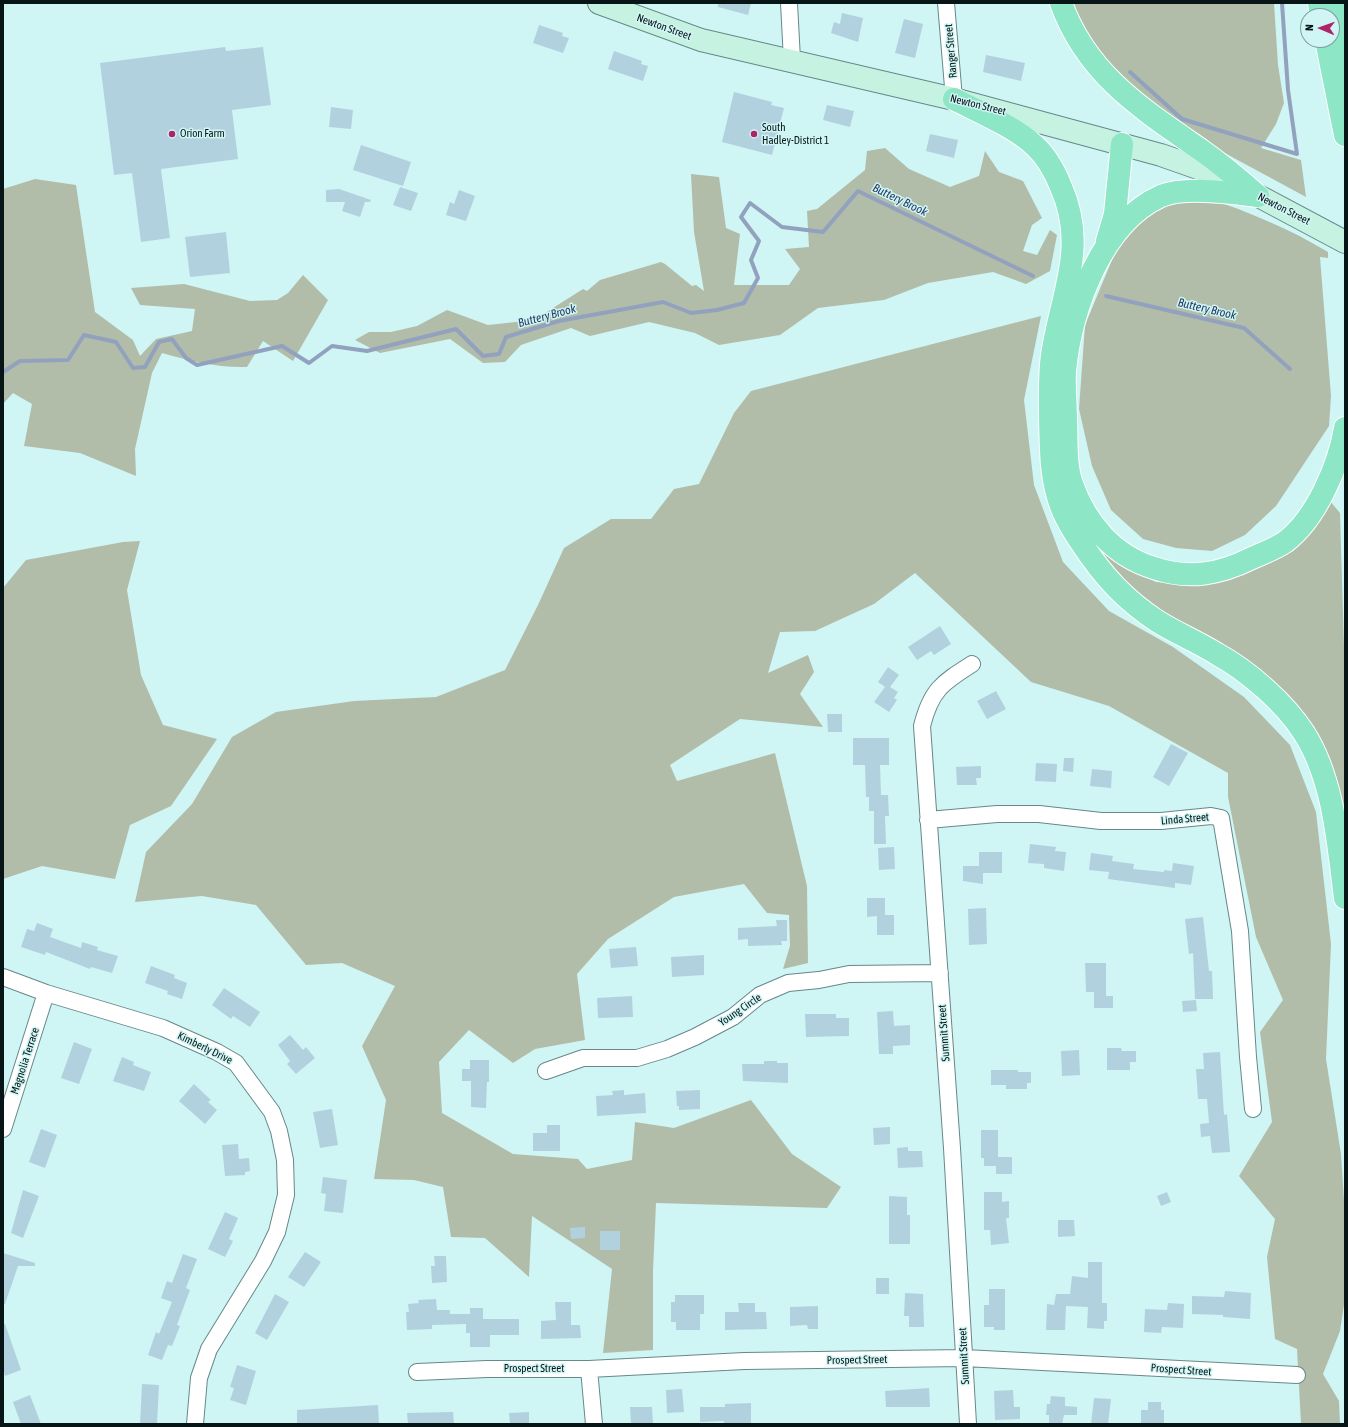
<!DOCTYPE html>
<html>
<head>
<meta charset="utf-8">
<style>
	body { margin:0 }
	#map { position:relative; width:1348px; height:1427px; overflow:hidden; background:#d0f5f5; font-family:"Asap Condensed",sans-serif }
	canvas { display:block }
	.frame { position:absolute; inset:0; border:4px solid #081516; pointer-events:none }
	.north { position:absolute; left:1300px; top:8px; width:40px; height:40px; box-sizing:border-box; background:#d0f5f5; border:1px solid #809b9c; border-radius:50%; rotate:272deg; font-size:11px; font-weight:700; line-height:16px; text-align:center; color:#081516 }
	.north::after { content:''; display:block; margin:auto; width:14px; height:18px; background:#ae2566; clip-path:polygon(50% 0,100% 100%,50% 72%,0 100%) }
</style>
</head>
<body>
<div id="map">
<canvas width="1348" height="1427"></canvas>
<div class="frame"></div>
<div class="north">N</div>
</div>
<script>
const context = document.querySelector('canvas').getContext('2d');
context.lineJoin = 'round';
function paint(path, color) { context.fillStyle = color; context.fill(path, 'evenodd'); }
function stroke(path, color, width, dash) { context.strokeStyle = color; context.lineWidth = width; context.lineCap = dash ? 'butt' : 'round'; context.setLineDash(dash || []); context.stroke(path); }
function drawText(font, color, halo, rows, align = 'center') {
  context.font = font + ' "Asap Condensed",sans-serif'; context.lineWidth = 3; context.setLineDash([]); context.textBaseline = 'middle'; context.strokeStyle = halo; context.fillStyle = color; for (const [text, x, y, turn = 0] of rows) {
    context.save(); context.translate(x, y); context.rotate((+turn || 0) * Math.PI / 180); context.textAlign = isNaN(turn) ? turn : align; if (halo) context.strokeText(text, 0, 0); context.fillText(text, 0, 0); context.restore();
  }
}
const green = new Path2D(`
	M1071,3H1274L1278,65L1284,103L1276,124L1261,148L1301,160L1306,197L1184,131L1145,102L1089,41Z
	M885,148L909,169L950,187L979,176L985,151L999,172L1023,181L1042,218L1032,225L1023,251L1037,255L1050,230L1057,235L1050,271L1026,284L993,272L928,283L884,300L818,308L780,335L719,345L695,333L649,322L590,336L571,328L521,345L505,362L483,363L450,339L380,353L355,340L369,332H391L417,326L447,310L488,325L534,320L583,289L587,291L600,280L661,262L665,264L692,286L696,285L704,291L694,232L691,174L719,177L726,228L740,234L734,285H789L800,269L785,249L809,247L807,211L817,209L865,170L867,151Z
	M35,179L76,185L95,312L133,340L140,356L156,339L192,331L195,309L140,305L131,288L184,284L250,301L277,300L288,293L303,275L328,300L293,361L263,341L247,367C218,368 190,361 162,353L152,373L135,449L136,476L80,453L24,446L32,404L13,393L3,404V189Z
	M1207,198C1249,212 1290,229 1328,252V258L1320,257L1331,396L1329,426L1276,506L1245,535L1212,551L1176,548L1143,539L1111,510L1092,466L1079,409L1085,325L1119,243L1142,214L1175,200Z
	M1041,316L1024,400L1034,485L1063,562L1109,611L1173,647L1244,697L1290,745L1316,812L1331,944L1326,1059L1341,1154L1345,1216V1298L1340,1331L1323,1374L1339,1401L1340,1424H1301L1297,1349L1275,1339L1267,1257L1275,1219L1239,1176L1272,1122L1260,1032L1283,1000L1256,937L1228,797V773L1109,706L1031,682L915,573L874,604L815,631L780,632L768,673L808,655L814,672L800,694L823,727L740,719L670,765L677,781L775,753L807,886L808,963L783,969L790,946L789,915L767,913L744,884L674,897L608,939L577,974L585,1040L535,1049L513,1063L469,1030L439,1062L442,1113L513,1154L578,1159L587,1169L632,1160L635,1122L674,1128L751,1100L792,1154L841,1187L827,1208L656,1203L653,1271V1350L603,1353L612,1269L532,1216L529,1277L485,1238L451,1237L443,1187L414,1180L374,1179L386,1100L362,1046L395,986L342,963L306,965L256,905L202,896L135,902L146,852L192,804L232,737L276,712L354,701L436,697L505,670L538,605L564,548L611,519H651L674,489L699,484L734,413L751,391Z
	M1330,501L1340,513L1345,681V809L1340,807L1320,751L1163,615L1114,577L1089,538L1105,553L1127,569L1156,582L1200,585L1238,576L1275,559Z
	M140,541L127,590L141,675L163,725L217,739L171,806L130,825L115,879L42,866L3,879V588L26,560L123,542Z`);
const stream = new Path2D(`
	M1130,72L1182,119L1297,154L1288,90L1282,3
	M1106,296L1244,328L1290,369
	M3,372L20,361L68,360L84,335L116,342L133,368L145,367L159,342L172,339L186,358L197,365L282,346L309,363L332,346L367,351L456,329L483,356L499,354L506,337L559,321L663,302L691,313L717,310L744,303L758,278L751,260L759,241L741,217L750,203L782,227L823,232L858,191L1033,276`);
const building = new Path2D(`
	M718,3H751L748,15L718,7Z
	M842,13L863,18L858,42L831,33L834,22L840,24Z
	M904,19L923,24L915,58L895,53Z
	M539,25L563,33L562,36L569,38L563,53L533,43Z
	M225,47L226,51L263,47L271,105L232,110L238,159L161,169L170,238L141,242L132,173L114,175L100,63Z
	M614,51L642,61L641,64L648,66L643,81L608,69Z
	M986,55L1025,63L1021,81L983,72Z
	M734,92L772,102L771,105L784,108L772,155L722,142Z
	M827,105L854,111L850,127L823,120Z
	M331,107L353,110L351,129L329,127Z
	M930,134L958,140L954,158L926,151Z
	M361,145L411,162L403,186L353,170Z
	M400,187L418,193L411,211L393,205Z
	M339,189L371,200L370,202H365L360,217L342,211L345,202H326V190Z
	M459,190L475,196L466,221L446,215L450,202L454,204Z
	M226,232L230,273L190,277L185,237Z
	M940,626L951,644L934,655L931,651L917,660L908,647Z
	M888,667L899,675L890,687L898,692L894,698L897,700L889,712L874,702L885,687L878,682Z
	M996,691L1006,709L987,719L977,701Z
	M827,714H842V732H828Z
	M853,738H889V765H880L881,795H888L889,816H885L886,844H874V811H869V797H866L865,765H853Z
	M1171,744L1188,753L1169,786L1153,777Z
	M1064,758H1074L1073,772L1063,771Z
	M1036,763L1057,764L1056,782L1035,781Z
	M981,766V778H976L977,785H957L956,767Z
	M1092,769L1112,771L1111,788L1090,786Z
	M1030,844L1056,847L1055,851L1066,852L1064,871L1044,868V864L1028,863Z
	M894,847L895,869L879,870L878,848Z
	M979,852H1002V873H983V884L963,881V866H979Z
	M1091,853L1113,856L1112,861L1134,864L1133,869L1164,872V870L1172,871L1173,863L1194,866L1191,885L1175,883V888L1108,879L1109,872L1089,870Z
	M867,898H885V915H894V935H877V916L867,917Z
	M986,908L987,944L969,945L968,909Z
	M1203,917L1209,971H1212L1213,999H1195L1193,953L1189,954L1185,919Z
	M776,920H787V941H781L782,945L748,946V939L738,940V928L777,926Z
	M37,923L53,929L50,937L81,948L82,942L98,947L97,950L118,956L112,973L91,967L90,969L46,952L45,955L21,947L27,929L34,931Z
	M636,947L638,966L611,968L609,949Z
	M704,955V975L672,977L671,957Z
	M1085,963H1106V996H1113V1008H1094V992H1086Z
	M151,966L175,975L174,978L187,983L182,999L167,994L168,991L145,983Z
	M224,988L260,1012L250,1027L233,1016L231,1019L212,1005Z
	M632,996L633,1017L598,1018L597,998Z
	M1196,1000L1197,1011L1183,1012L1182,1001Z
	M893,1011L894,1026L910,1025V1045L893,1046V1054H879L877,1012Z
	M805,1014H836V1018H849V1036L806,1037Z
	M290,1035L303,1050L306,1047L315,1058L296,1074L287,1064L290,1061L278,1045Z
	M74,1042L92,1049L79,1084L61,1078Z
	M1107,1048H1121L1122,1051H1136V1062H1130V1070H1107Z
	M1079,1050L1080,1075L1062,1076L1061,1051Z
	M1220,1052L1224,1115L1227,1114L1230,1152L1212,1153L1210,1136L1201,1137L1200,1124L1209,1123L1207,1099H1198L1196,1069H1204L1203,1053Z
	M122,1057L134,1062L133,1065L151,1072L144,1091L113,1081Z
	M470,1060H489V1082H487L486,1108L471,1107V1081H462V1069H470Z
	M764,1061H777V1063H788V1083L743,1081L742,1064H764Z
	M991,1070H1018V1072H1031V1083H1027V1089H1006V1085H991Z
	M194,1084L211,1100L208,1102L217,1110L205,1124L179,1101Z
	M624,1090V1095L645,1093L646,1113L597,1116L596,1096L613,1095L612,1091Z
	M700,1090V1109L679,1110V1106H677L676,1091Z
	M332,1109L338,1145L320,1148L313,1112Z
	M547,1125H560V1151H533V1133H547Z
	M890,1127V1144L874,1145L873,1128Z
	M41,1129L57,1135L45,1168L29,1162Z
	M981,1130H998V1157H1012V1174H996V1166H984V1158H981Z
	M238,1144L239,1159L249,1158L250,1171L245,1172V1175L225,1176L222,1145Z
	M908,1147V1151H922L923,1167L898,1168L897,1148Z
	M323,1177L347,1180L343,1213L324,1211L326,1194L321,1193Z
	M23,1190L39,1196L23,1238L11,1233Z
	M984,1192H1002V1202L1009,1201V1218H1006L1009,1243L991,1245L990,1230H984Z
	M1167,1192L1171,1202L1161,1206L1157,1196Z
	M889,1196L907,1197V1215H910V1244H889Z
	M225,1212L238,1218L229,1239L233,1241L225,1257L208,1249Z
	M1058,1220H1074L1075,1236L1058,1237Z
	M585,1227V1238L571,1239L570,1228Z
	M600,1231H620V1250H600Z
	M305,1252L321,1262L304,1287L288,1277Z
	M3,1253L35,1263V1266H18L5,1304H3Z
	M183,1254L197,1259L186,1288L190,1290L177,1325L180,1326L172,1346L168,1345L162,1360L148,1355L156,1332L159,1334L172,1302L161,1298L167,1281L172,1283Z
	M434,1256H446L447,1282L432,1283L431,1266H435Z
	M1088,1262H1102V1303H1107V1321H1104V1329L1087,1328L1088,1307L1066,1306L1065,1330H1046L1047,1304L1054,1305L1056,1294H1070L1072,1276L1088,1278Z
	M876,1278H889V1294H876Z
	M989,1289H1005V1330H994V1327H984V1305H989Z
	M1225,1291L1251,1293L1250,1319L1223,1317V1315L1192,1314V1296L1224,1297Z
	M905,1293L923,1294L924,1327H909V1316H904Z
	M275,1294L289,1302L267,1340L255,1333Z
	M675,1295H704V1314H700V1330H676V1322H671V1302H675Z
	M436,1299L437,1310H450V1314H470V1308H483V1319H519V1335H490V1347H470V1333H466V1324L432,1325V1329L407,1330L406,1312H409L408,1304L419,1303L418,1300Z
	M555,1302H571V1325H580L581,1338L541,1339V1321L556,1320Z
	M738,1303H755V1312H766L767,1329L725,1330V1312H739Z
	M1168,1303L1184,1304L1183,1328L1162,1327L1161,1333L1144,1332L1145,1309L1167,1310Z
	M818,1306V1329H808L807,1325L790,1326V1307Z
	M3,1324H5L21,1370L5,1376L3,1369Z
	M237,1365L256,1371L246,1405L230,1400L234,1388L230,1387Z
	M142,1384L159,1385L157,1424H140Z
	M929,1388L930,1407H886L885,1391Z
	M682,1389L684,1412L667,1413L666,1390Z
	M1013,1390L1014,1407H1020V1419L995,1420L994,1391Z
	M30,1395L41,1424H21L13,1402Z
	M1051,1396L1065,1397V1406L1077,1407V1415H1064L1062,1424H1049V1415H1046L1047,1404H1050Z
	M1094,1398L1111,1399L1108,1424H1091Z
	M1148,1402H1161V1410H1164V1424H1141V1410H1148Z
	M751,1403V1424H724V1421L700,1422V1407H725V1404Z
	M378,1405L379,1424H297V1410Z
	M630,1407H652L653,1424H631Z
	M453,1412L454,1424H408L407,1413Z
	M529,1412V1424H510L509,1413Z`);
const street = new Path2D(`
	M789,3L792,60
	M946,3L954,99
	M928,820L997,814H1039L1101,821H1161L1211,816L1221,818L1240,931L1248,1057L1253,1109
	M3,977L46,993L163,1028L217,1052L236,1063L272,1112L279,1131L285,1160L286,1195L277,1232L263,1261L209,1349L199,1378L195,1424
	M546,1071L583,1058H637L667,1049L695,1037L733,1017L760,995L788,983L819,980L849,974L940,973
	M3,1129L46,993
	M589,1369L594,1424
	M417,1372L487,1369H589L744,1361L964,1358L1297,1375
	M968,1424L952,1148L922,726C931,690 942,683 972,664`);
const secondary = new Path2D(`
	M599,3L701,40L954,99L1161,155L1221,176L1345,242`);
const primary = new Path2D(`
	M1061,3C1087,75 1142,109 1201,150C1221,164 1240,180 1258,196
	M1319,3L1321,16
	M1341,3L1345,62
	M1326,40L1345,135
	M954,99C979,112 1015,127 1035,146C1047,157 1055,172 1061,187C1088,248 1061,294 1052,355C1049,376 1050,397 1050,418C1051,448 1050,477 1061,506C1066,520 1074,532 1082,544C1103,576 1125,600 1157,621C1176,633 1198,642 1217,654C1248,671 1285,703 1304,733C1334,780 1338,844 1345,898
	M1258,196C1233,193 1185,186 1161,196C1101,223 1071,310 1065,371C1064,387 1066,403 1066,420C1067,441 1065,464 1072,484C1086,524 1114,556 1154,568C1189,580 1220,574 1252,558C1263,553 1275,549 1285,542C1316,519 1339,465 1345,428
	M1107,241L1115,214L1122,144`);
const markers = [
	[172,134,4,"#ae2566"],
	[754,134,4,"#ae2566"]
];
const streetNames = [
	["Newton Street",664,27,20],
	["Ranger Street",951,51,-95],
	["Newton Street",978,105,14],
	["Newton Street",1284,209,27],
	["Linda Street",1185,819,-5],
	["Young Circle",740,1010,-34],
	["Summit Street",944,1033,-94],
	["Kimberly Drive",205,1048,26],
	["Magnolia Terrace",25,1061,-72],
	["Summit Street",964,1356,-93],
	["Prospect Street",857,1360,-1],
	["Prospect Street",534,1369],
	["Prospect Street",1181,1370,4]
];
const poiNames = [
	["South",762,128],
	["Hadley-District 1",762,141],
	["Orion Farm",180,134]
];
const waterNames = [
	["Buttery Brook",900,200,26],
	["Buttery Brook",1207,309,13],
	["Buttery Brook",547,316,-15]
];
paint(green, '#b1bda9');
stroke(stream, '#92a2be', 4);
paint(building, '#b2d1df');
stroke(street, '#688', 18);
stroke(secondary, '#688', 24);
stroke(primary, '#fff', 24);
stroke(street, '#fff', 16);
stroke(secondary, '#c6f2e2', 22);
stroke(primary, '#8de6c5', 22);
for (const [x, y, r, color] of markers) { const dot = new Path2D(); dot.arc(x, y, r, 0, 2 * Math.PI); context.fillStyle = color; context.fill(dot); stroke(dot, '#d0f5f5', 1.5); }
drawText('11px', '#081516', '#d0f5f5', streetNames);
drawText('11px', '#081516', '#d0f5f5', poiNames, 'left');
drawText('italic 12px', '#263c64', '#d0f5f5', waterNames);
</script>
</body>
</html>
